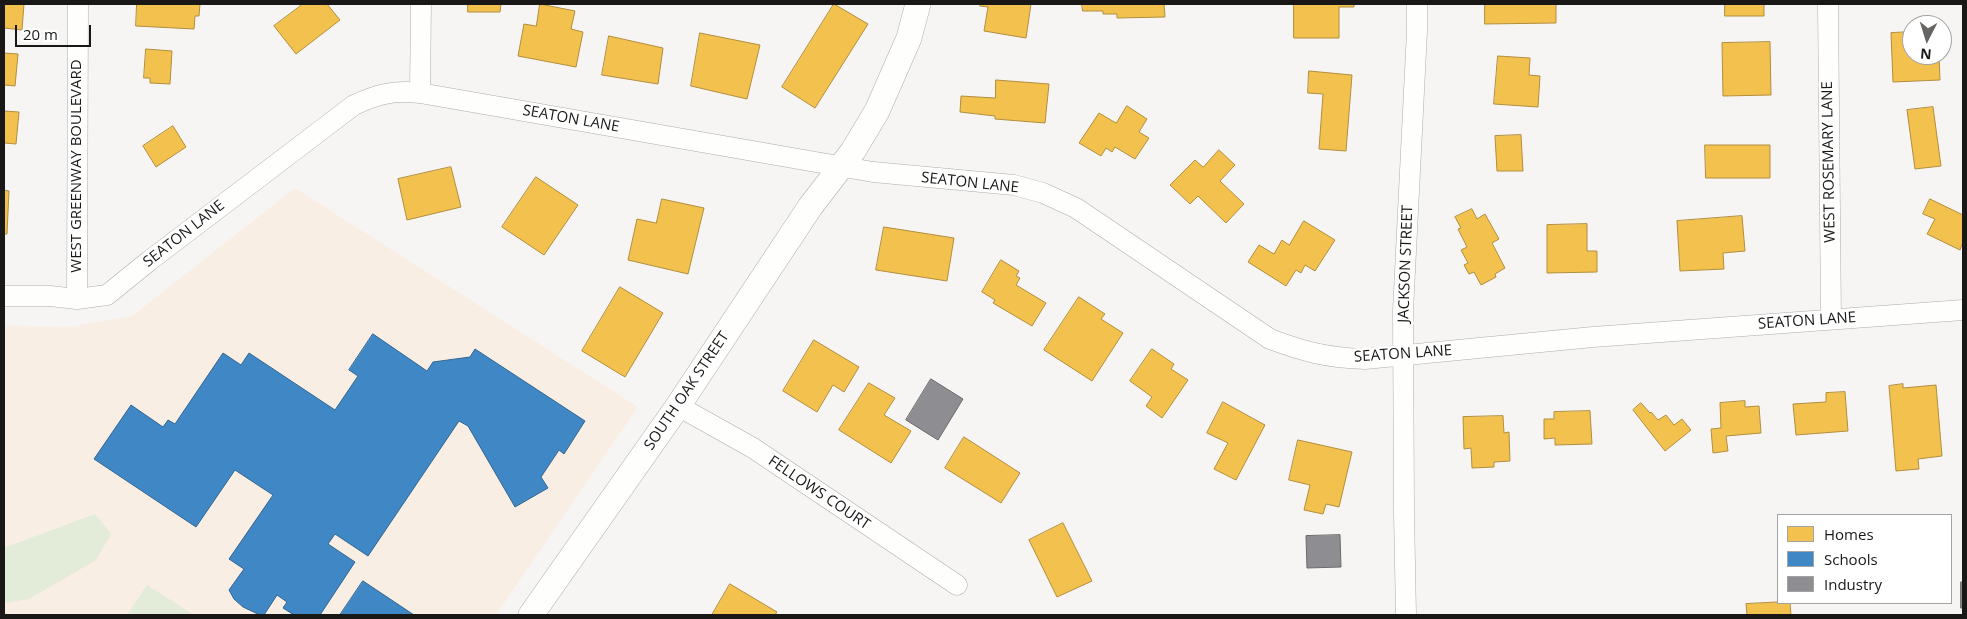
<!DOCTYPE html>
<html>
<head>
<meta charset="utf-8">
<style>
	body { margin:0 }
	#map { position:relative; width:1967px; height:619px; overflow:hidden; background:#f7f5f3; font-family:"Open Sans",sans-serif }
	canvas { display:block }
	.frame { position:absolute; inset:0; border:5px solid #191817; pointer-events:none }
	.legend { position:absolute; left:1777px; top:514px; width:175px; height:90px; box-sizing:border-box; background:#fff; border:1px solid #a3a3a2; margin:0; padding:6px 9px; list-style:none; font-size:15px; color:#191817 }
	.legend li { display:flex; align-items:center; gap:10px; height:25px }
	.legend b { width:25px; border:1px solid #a3a3a2 }
	.north { position:absolute; left:1902px; top:15px; width:50px; height:50px; box-sizing:border-box; background:#fff; border:1px solid #a3a3a2; border-radius:50%; rotate:185deg; font-size:14px; font-weight:700; line-height:20px; text-align:center; color:#191817 }
	.north::after { content:''; display:block; margin:auto; width:18px; height:22px; background:#676564; clip-path:polygon(50% 0,100% 100%,50% 72%,0 100%) }
	.scale { position:absolute; left:15px; top:25px; width:76px; height:22px; box-sizing:border-box; border:2px solid #191817; border-top:0; padding-left:6px; font-size:15px; line-height:18px; white-space:nowrap; color:#191817; -webkit-text-stroke:4px #fff; paint-order:stroke }
</style>
</head>
<body>
<div id="map">
<canvas width="1967" height="619"></canvas>
<div class="frame"></div>
<ul class="legend">
<li><b style="height:14px;background:#f2c14e"></b>Homes</li>
<li><b style="height:14px;background:#3f88c5"></b>Schools</li>
<li><b style="height:14px;background:#8d8d92"></b>Industry</li>
</ul>
<div class="north">N</div>
<div class="scale">20 m</div>
</div>
<script>
const context = document.querySelector('canvas').getContext('2d');
context.lineJoin = 'round';
function paint(path, color) { context.fillStyle = color; context.fill(path, 'evenodd'); }
function stroke(path, color, width, dash) { context.strokeStyle = color; context.lineWidth = width; context.lineCap = dash ? 'butt' : 'round'; context.setLineDash(dash || []); context.stroke(path); }
function drawText(font, color, halo, rows, align = 'center') {
  context.font = font + ' "Open Sans",sans-serif'; context.lineWidth = 5; context.setLineDash([]); context.textBaseline = 'middle'; context.strokeStyle = halo; context.fillStyle = color; for (const [text, x, y, turn = 0] of rows) {
    context.save(); context.translate(x, y); context.rotate((+turn || 0) * Math.PI / 180); context.textAlign = isNaN(turn) ? turn : align; if (halo) context.strokeText(text, 0, 0); context.fillText(text, 0, 0); context.restore();
  }
}
const education = new Path2D(`
	M295,188L638,407L496,615H4V325L68,327L132,316Z`);
const green = new Path2D(`
	M95,514L111,534L96,560L29,599L4,603V548Z
	M147,585L194,615H127Z`);
const homes = new Path2D(`
	M4,4H24L22,30L4,28Z
	M137,4H200L199,16H195L194,29L136,26Z
	M303,4H327L340,20L296,54L274,26Z
	M468,4H501L500,12H468Z
	M540,4L575,11L571,29L583,32L576,67L518,56L524,24L536,26Z
	M834,4L868,24L815,108L782,87Z
	M981,4H1031L1026,38L984,31L988,7L980,6Z
	M1082,4H1164L1165,17L1117,18V14H1103V11H1083Z
	M1294,4H1354V7H1339V38H1294Z
	M1485,4H1556V23L1485,24Z
	M1725,4H1764V16H1725Z
	M1912,32V55H1939L1940,80L1893,82L1891,33Z
	M700,33L760,45L747,99L691,86Z
	M609,36L663,48L658,84L602,75Z
	M1770,42L1771,95L1723,96L1722,43Z
	M146,49L172,51L170,84L150,83V78H144Z
	M4,53L18,54L15,86L4,85Z
	M1498,56L1530,58L1529,75L1540,76L1538,107L1494,104Z
	M1309,71L1352,75L1346,151L1319,149L1323,94L1308,93Z
	M996,80L1049,84L1045,123L995,119V116L960,112L961,96L995,98Z
	M1127,106L1147,119L1139,132L1149,138L1135,159L1115,147L1112,152L1106,148L1101,156L1079,143L1099,113L1116,123Z
	M1933,107L1941,166L1915,169L1907,110Z
	M4,111L19,112L16,144L4,143Z
	M173,126L186,147L156,167L143,146Z
	M1521,135L1523,171H1497L1495,136Z
	M1705,145H1770V178H1706Z
	M1219,150L1235,165L1220,181L1244,204L1226,223L1198,196L1190,204L1170,185L1195,160L1203,167Z
	M451,167L461,207L407,220L398,179Z
	M536,177L578,205L544,255L502,227Z
	M4,190L9,191L7,234H4Z
	M662,199L704,208L688,274L628,260L637,219L656,223Z
	M1930,199L1963,215V242L1960,250L1927,234L1935,219L1923,214Z
	M1472,209L1477,219L1485,214L1499,239L1492,243L1505,268L1495,274L1496,277L1481,285L1474,272L1469,274L1464,265L1468,263L1461,250L1467,247L1458,229L1461,228L1455,217Z
	M1742,216L1745,251L1723,253L1724,269L1680,271L1677,221Z
	M1304,221L1335,240L1315,271L1305,265L1301,273L1296,270L1286,286L1248,262L1259,245L1274,254L1282,240L1289,245Z
	M1587,224V251H1597V272L1547,273V225Z
	M884,227L954,238L947,281L876,270Z
	M1001,260L1019,271L1016,276L1020,278L1016,285L1046,303L1032,326L993,303L995,300L982,292Z
	M620,287L663,313L625,377L582,351Z
	M1079,297L1105,314L1101,319L1123,333L1092,381L1044,350Z
	M814,340L859,367L844,392L833,385L817,412L783,391Z
	M1152,349L1174,364L1171,369L1188,380L1162,418L1146,406L1152,397L1130,381Z
	M869,383L895,398L884,415L911,431L891,463L839,430Z
	M1903,384V388L1936,385L1942,456L1918,459L1919,469L1896,471L1889,386Z
	M1845,392L1848,431L1796,435L1793,404L1826,402V393Z
	M1745,401V407L1759,406L1761,433L1726,436L1728,451L1713,453L1711,429L1721,428L1720,403Z
	M1223,402L1265,425L1236,480L1214,469L1228,443L1207,433Z
	M1641,403L1650,413L1651,412L1658,420L1666,415L1674,425L1682,419L1691,430L1665,451L1633,410Z
	M1590,411L1592,444L1555,445V438L1544,439V419H1554V412Z
	M1503,416L1504,433L1509,432L1510,461L1494,462V467L1472,468L1471,448L1464,449L1463,417Z
	M964,437L1020,473L1001,503L945,468Z
	M1298,440L1352,452L1339,507L1326,504L1323,514L1304,510L1310,485L1289,480Z
	M1063,523L1092,581L1057,597L1029,540Z
	M730,584L777,612L775,615H712Z
	M1778,602L1790,603L1791,615H1747L1746,604Z`);
const schools = new Path2D(`
	M373,334L427,371L433,362L470,357L475,349L585,421L564,454L559,450L541,477L548,488L515,507L468,426L459,421L368,556L335,534L328,544L355,562L320,615H294L283,608L287,602L277,595L264,615H260L243,607L234,599L229,590L244,569L229,559L273,495L235,470L196,527L94,459L131,405L163,427L168,420L175,424L223,353L241,365L249,353L335,410L358,376L349,370Z
	M363,581L414,615H340Z`);
const industry = new Path2D(`
	M931,379L963,399L938,440L906,420Z
	M1340,535L1341,567L1307,568L1306,536Z
	M1961,582H1963V608H1961Z`);
const minor = new Path2D(`
	M1828,4L1831,319
	M420,93L421,4
	M4,296H50L77,299L107,295L149,261L354,105C378,94 394,90 420,93L873,172L1014,185L1043,193L1076,208L1270,339C1305,352 1328,358 1365,359L1593,337L1963,310
	M77,299L78,4
	M678,406L753,448L957,585
	M1406,615L1404,513L1403,311L1417,31V4`);
const tertiary = new Path2D(`
	M531,615L678,406L810,207L853,151L877,111L909,38L918,4`);
const streetNames = [
	["SEATON LANE",571,119,10],
	["WEST ROSEMARY LANE",1829,162,-91],
	["WEST GREENWAY BOULEVARD",77,166,-90],
	["SEATON LANE",970,183,6],
	["SEATON LANE",184,234,-38],
	["JACKSON STREET",1406,264,-88],
	["SEATON LANE",1807,321,-4],
	["SEATON LANE",1403,354,-4],
	["SOUTH OAK STREET",687,391,-56],
	["FELLOWS COURT",819,493,34]
];
paint(education, '#f9eee4');
paint(green, '#e3ebd9');
paint(homes, '#f2c14e');
stroke(homes, '#b18e3e', 1);
paint(schools, '#3f88c5');
stroke(schools, '#346691', 1);
paint(industry, '#8d8d92');
stroke(industry, '#6a6a6d', 1);
stroke(minor, '#aeacac', 21);
stroke(tertiary, '#aeacac', 26);
stroke(minor, '#fefefd', 20);
stroke(tertiary, '#fefefd', 25);
drawText('15px', '#191817', '#fff', streetNames);
</script>
</body>
</html>
